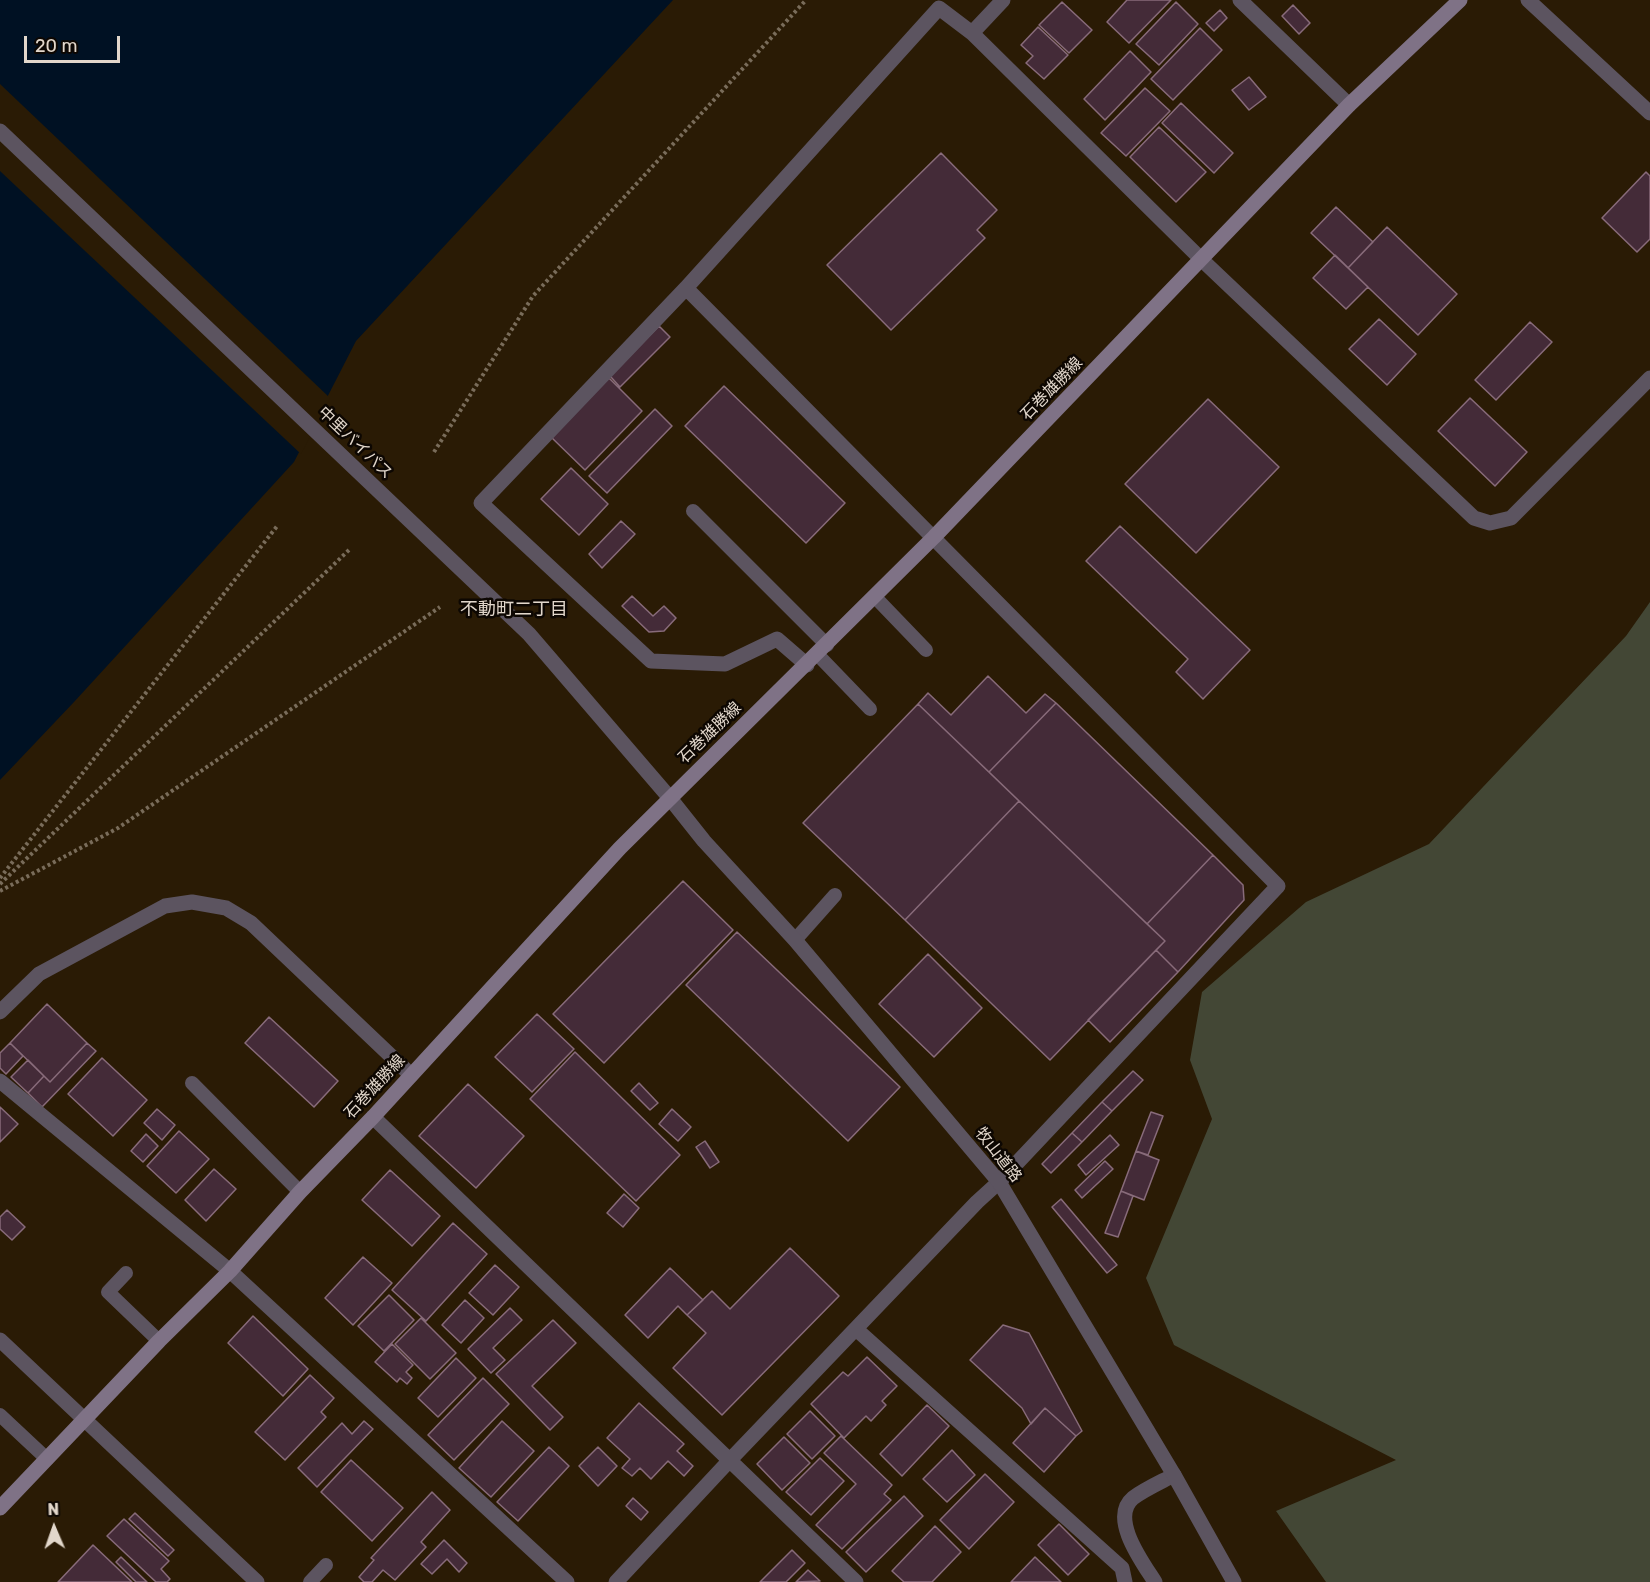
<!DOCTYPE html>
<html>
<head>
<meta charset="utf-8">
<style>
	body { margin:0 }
	#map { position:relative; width:1650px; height:1582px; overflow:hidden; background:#2a1b05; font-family:Rubik,sans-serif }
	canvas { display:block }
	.north { position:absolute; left:24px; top:1498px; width:60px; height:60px; -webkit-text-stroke:4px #0d0702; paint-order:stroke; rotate:358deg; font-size:16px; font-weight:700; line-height:24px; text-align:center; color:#e2d7cb }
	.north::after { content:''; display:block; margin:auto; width:21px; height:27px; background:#e2d7cb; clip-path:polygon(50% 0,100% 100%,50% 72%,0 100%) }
	.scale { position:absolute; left:24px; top:36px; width:96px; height:27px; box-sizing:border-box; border:3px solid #e2d7cb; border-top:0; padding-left:8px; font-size:18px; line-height:21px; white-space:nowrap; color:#e2d7cb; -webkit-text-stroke:4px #0d0702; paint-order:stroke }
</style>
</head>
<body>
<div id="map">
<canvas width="1650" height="1582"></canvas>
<div class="north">N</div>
<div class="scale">20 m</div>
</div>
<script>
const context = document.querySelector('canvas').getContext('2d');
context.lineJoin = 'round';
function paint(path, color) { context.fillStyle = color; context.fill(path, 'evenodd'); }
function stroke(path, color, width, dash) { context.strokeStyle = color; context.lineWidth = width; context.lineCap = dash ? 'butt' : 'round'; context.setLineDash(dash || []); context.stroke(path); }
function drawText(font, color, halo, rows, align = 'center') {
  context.font = font + ' Rubik,"Noto Sans JP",sans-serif'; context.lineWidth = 5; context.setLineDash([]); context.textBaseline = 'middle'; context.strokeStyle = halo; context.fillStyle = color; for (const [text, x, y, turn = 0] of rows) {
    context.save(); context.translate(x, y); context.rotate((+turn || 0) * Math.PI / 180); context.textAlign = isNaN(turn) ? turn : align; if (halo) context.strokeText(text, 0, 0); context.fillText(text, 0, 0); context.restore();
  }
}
const green = new Path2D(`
	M1650,602V1582H1326L1276,1511L1396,1460L1174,1345L1146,1278L1212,1119L1190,1060L1202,992L1306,902L1429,844L1626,636Z`);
const water = new Path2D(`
	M0,0H673L356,341L294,462L74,702L0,780Z`);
const pier = new Path2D(`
	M0,84L330,398L301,454L0,171Z`);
const building = new Path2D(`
	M1127,0H1171L1129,43L1107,22Z
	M1062,2L1092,30L1069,53L1039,25Z
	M1176,2L1198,24L1159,65L1136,44Z
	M1293,5L1310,23L1299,34L1282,16Z
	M1220,10L1227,18L1214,31L1206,23Z
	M1038,27L1068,55L1044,79L1026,63L1033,56L1021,45Z
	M1200,28L1222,50L1173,100L1151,79Z
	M1130,51L1151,72L1105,120L1084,99Z
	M1249,77L1266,97L1249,110L1232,90Z
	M1145,88L1170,111L1126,156L1101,133Z
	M1181,103L1233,153L1214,173L1162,123Z
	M1159,127L1206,172L1176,202L1130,157Z
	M941,153L997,210L977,230L985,238L891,330L827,265Z
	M1646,172L1650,176V239L1637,252L1602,218Z
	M1336,207L1373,242L1348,268L1311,233Z
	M1387,227L1457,294L1418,335L1348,268Z
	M1335,255L1368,287L1346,309L1313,278Z
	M1379,319L1416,354L1387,385L1349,349Z
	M1530,322L1552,342L1496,400L1475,380Z
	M659,326L670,337L620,387L610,376Z
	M609,378L642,411L585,470L551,437Z
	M724,386L845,503L806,543L685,426Z
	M1470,398L1527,452L1495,486L1438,431Z
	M1208,399L1279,467L1196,553L1125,484Z
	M655,409L672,426L607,493L589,476Z
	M571,468L608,504L579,535L541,499Z
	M621,521L635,534L602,568L589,554Z
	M1120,526L1250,650L1203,699L1176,672L1188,659L1086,561Z
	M632,596L653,616L664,606L676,618L664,631L649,632L622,606Z
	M988,676L1026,713L1045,694L1056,703L989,772L918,704L928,693L951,715Z
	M1056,703L1213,855L1147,924L989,772Z
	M918,704L1019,801L905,920L803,823Z
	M1019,801L1165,941L1050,1060L905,920Z
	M1213,855L1243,885L1244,900L1178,972L1156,950L1165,941L1147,924Z
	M683,881L733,930L604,1063L553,1014Z
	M737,932L900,1087L848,1141L686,985Z
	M1156,950L1178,972L1110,1042L1088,1020Z
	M928,954L982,1008L934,1057L879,1004Z
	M47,1004L87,1043L50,1082L10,1043Z
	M537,1014L574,1049L532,1092L495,1057Z
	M269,1017L338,1081L314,1107L245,1043Z
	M10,1043L23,1056L6,1074L0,1068V1053Z
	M87,1043L96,1051L42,1107L28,1093L44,1076L50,1082Z
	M575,1052L680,1155L636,1201L530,1099Z
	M102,1058L147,1100L113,1136L68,1094Z
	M28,1060L44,1076L28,1093L11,1077Z
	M1133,1071L1143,1080L1112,1111L1102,1102Z
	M639,1083L658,1103L650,1110L631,1091Z
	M468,1084L524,1136L476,1188L419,1136Z
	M1102,1102L1112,1111L1082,1142L1072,1133Z
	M0,1107L18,1124L0,1142Z
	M157,1109L175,1125L162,1140L144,1123Z
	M672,1109L691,1127L678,1141L659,1124Z
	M1151,1112L1163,1116L1148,1155L1136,1151Z
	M179,1131L209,1159L176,1193L147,1166Z
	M1072,1133L1082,1142L1051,1173L1042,1164Z
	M146,1134L158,1146L143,1162L131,1151Z
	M1110,1135L1119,1145L1086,1175L1078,1165Z
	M705,1141L719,1162L710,1168L696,1147Z
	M1136,1151L1159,1160L1144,1200L1121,1191Z
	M1105,1161L1113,1169L1082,1198L1075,1190Z
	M214,1169L236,1189L206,1221L185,1200Z
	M390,1170L440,1216L412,1246L362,1200Z
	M1121,1191L1133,1196L1118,1237L1105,1233Z
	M624,1194L639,1208L623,1227L607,1213Z
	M1061,1199L1117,1265L1107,1273L1052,1207Z
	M7,1210L25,1227L12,1240L0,1229V1217Z
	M453,1223L487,1254L426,1321L392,1290Z
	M790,1248L839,1296L722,1415L673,1368L706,1333L687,1315L712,1291L730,1309Z
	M363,1257L392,1283L353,1325L325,1298Z
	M495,1265L519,1287L493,1315L469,1293Z
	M670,1268L703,1300L687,1315L678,1306L648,1338L625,1315Z
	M389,1295L414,1320L384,1351L358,1326Z
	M465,1300L484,1318L461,1343L442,1325Z
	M510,1308L522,1320L493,1348L505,1360L491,1373L468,1349Z
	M253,1316L308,1369L283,1396L228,1343Z
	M421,1318L456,1353L430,1379L395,1344Z
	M553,1320L576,1343L532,1386L563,1417L550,1430L496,1374Z
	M1003,1325L1029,1333L1082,1431L1076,1436L1045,1408L1031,1424L1022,1408L970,1360Z
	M392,1344L413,1365L406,1372L412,1378L407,1384L400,1378L397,1382L375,1362Z
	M867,1357L897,1386L882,1401L886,1405L871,1421L866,1416L844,1438L811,1404L843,1372L848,1376Z
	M456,1358L476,1378L438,1417L418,1398Z
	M310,1375L334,1398L321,1412L326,1417L285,1460L255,1432Z
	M483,1378L509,1404L454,1460L428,1435Z
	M639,1403L684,1444L677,1451L693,1466L684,1476L668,1461L651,1479L640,1468L632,1476L622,1468L630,1459L607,1438Z
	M927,1405L949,1426L902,1476L880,1454Z
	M1045,1408L1076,1436L1044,1472L1013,1443Z
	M810,1411L835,1436L812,1459L787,1434Z
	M364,1421L373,1429L317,1487L298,1468L342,1423L352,1434Z
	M502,1421L534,1451L491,1497L459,1468Z
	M841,1436L892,1485L884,1494L891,1500L842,1549L816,1525L856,1484L824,1453Z
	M784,1437L810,1463L782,1490L757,1464Z
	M549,1447L569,1466L518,1521L497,1502Z
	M598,1447L617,1466L598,1486L579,1466Z
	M952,1450L975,1475L947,1502L923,1479Z
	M820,1458L844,1481L811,1515L786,1492Z
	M351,1460L403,1508L372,1541L321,1492Z
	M985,1474L1014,1502L969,1549L940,1520Z
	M432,1492L450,1510L421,1542L426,1547L395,1580L383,1570L372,1582H364L359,1577L374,1560L371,1558Z
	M904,1496L923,1516L866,1572L846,1552Z
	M633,1498L648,1512L641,1520L626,1506Z
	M135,1513L174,1550L168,1556L129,1519Z
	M124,1519L169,1561L161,1569L170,1579L167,1582H156L107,1536Z
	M1059,1524L1089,1554L1068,1575L1038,1545Z
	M935,1526L961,1552L932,1582H904L892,1571Z
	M444,1540L467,1563L459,1572L447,1559L432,1574L421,1564Z
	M93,1545L132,1582H58Z
	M792,1550L805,1563L786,1582H760Z
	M121,1557L147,1582H136L116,1562Z
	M1035,1557L1061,1582H1011Z
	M808,1570L820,1581L796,1582Z`);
const path = new Path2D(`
	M434,452L533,296L806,0
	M0,878L278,525
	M0,884L350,549
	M0,891L118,828L440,607`);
const service = new Path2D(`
	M693,511L827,645
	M875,597L926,650
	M817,654L870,709
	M795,940L835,895
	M192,1083L300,1192
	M126,1273L108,1292L159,1341
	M0,1415L47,1459
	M310,1582L326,1565`);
const minor = new Path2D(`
	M1240,0L1349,105
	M1528,0L1650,113
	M972,33L1003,0
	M807,665L777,639L725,664L651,661L481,503L686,288L939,8L972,33L1201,259L1474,518L1490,523L1511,518L1650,378
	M0,1012L39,974L165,906L192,902L226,908L251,923L411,1075
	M0,1081L230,1271L567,1582
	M373,1117L856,1582
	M856,1329L1122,1568L1125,1582
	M0,1340L257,1582
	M616,1582L729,1461L977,1202L999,1182L1278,886L686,288
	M1155,1582C1143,1563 1109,1518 1133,1498C1145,1489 1161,1482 1174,1475`);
const tertiary = new Path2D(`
	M0,131L529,634L669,797L704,841L795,940L999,1182L1174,1475L1234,1582`);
const secondary = new Path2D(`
	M0,1508L159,1341L230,1271L300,1192L373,1117L620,848L934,537L1349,105L1460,0`);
const streetNames = [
	["石巻雄勝線",1052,389,-46],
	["中里バイパス",355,443,44],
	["石巻雄勝線",710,733,-44],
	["石巻雄勝線",375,1087,-47],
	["牧山道路",998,1155,52]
];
const neighbourhoodNames = [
	["不動町二丁目",514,610]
];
paint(green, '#434735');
paint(water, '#001123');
paint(pier, '#2a1b05');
paint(building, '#442b38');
stroke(building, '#886b7a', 1.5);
stroke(path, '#796c5a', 4, [3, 3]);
stroke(service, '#5c5460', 14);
stroke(minor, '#5c5460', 15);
stroke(tertiary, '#5c5460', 15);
stroke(secondary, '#7f7286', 15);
drawText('16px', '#e2d7cb', '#0d0702', streetNames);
drawText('18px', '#e2d7cb', '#0d0702', neighbourhoodNames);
</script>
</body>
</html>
